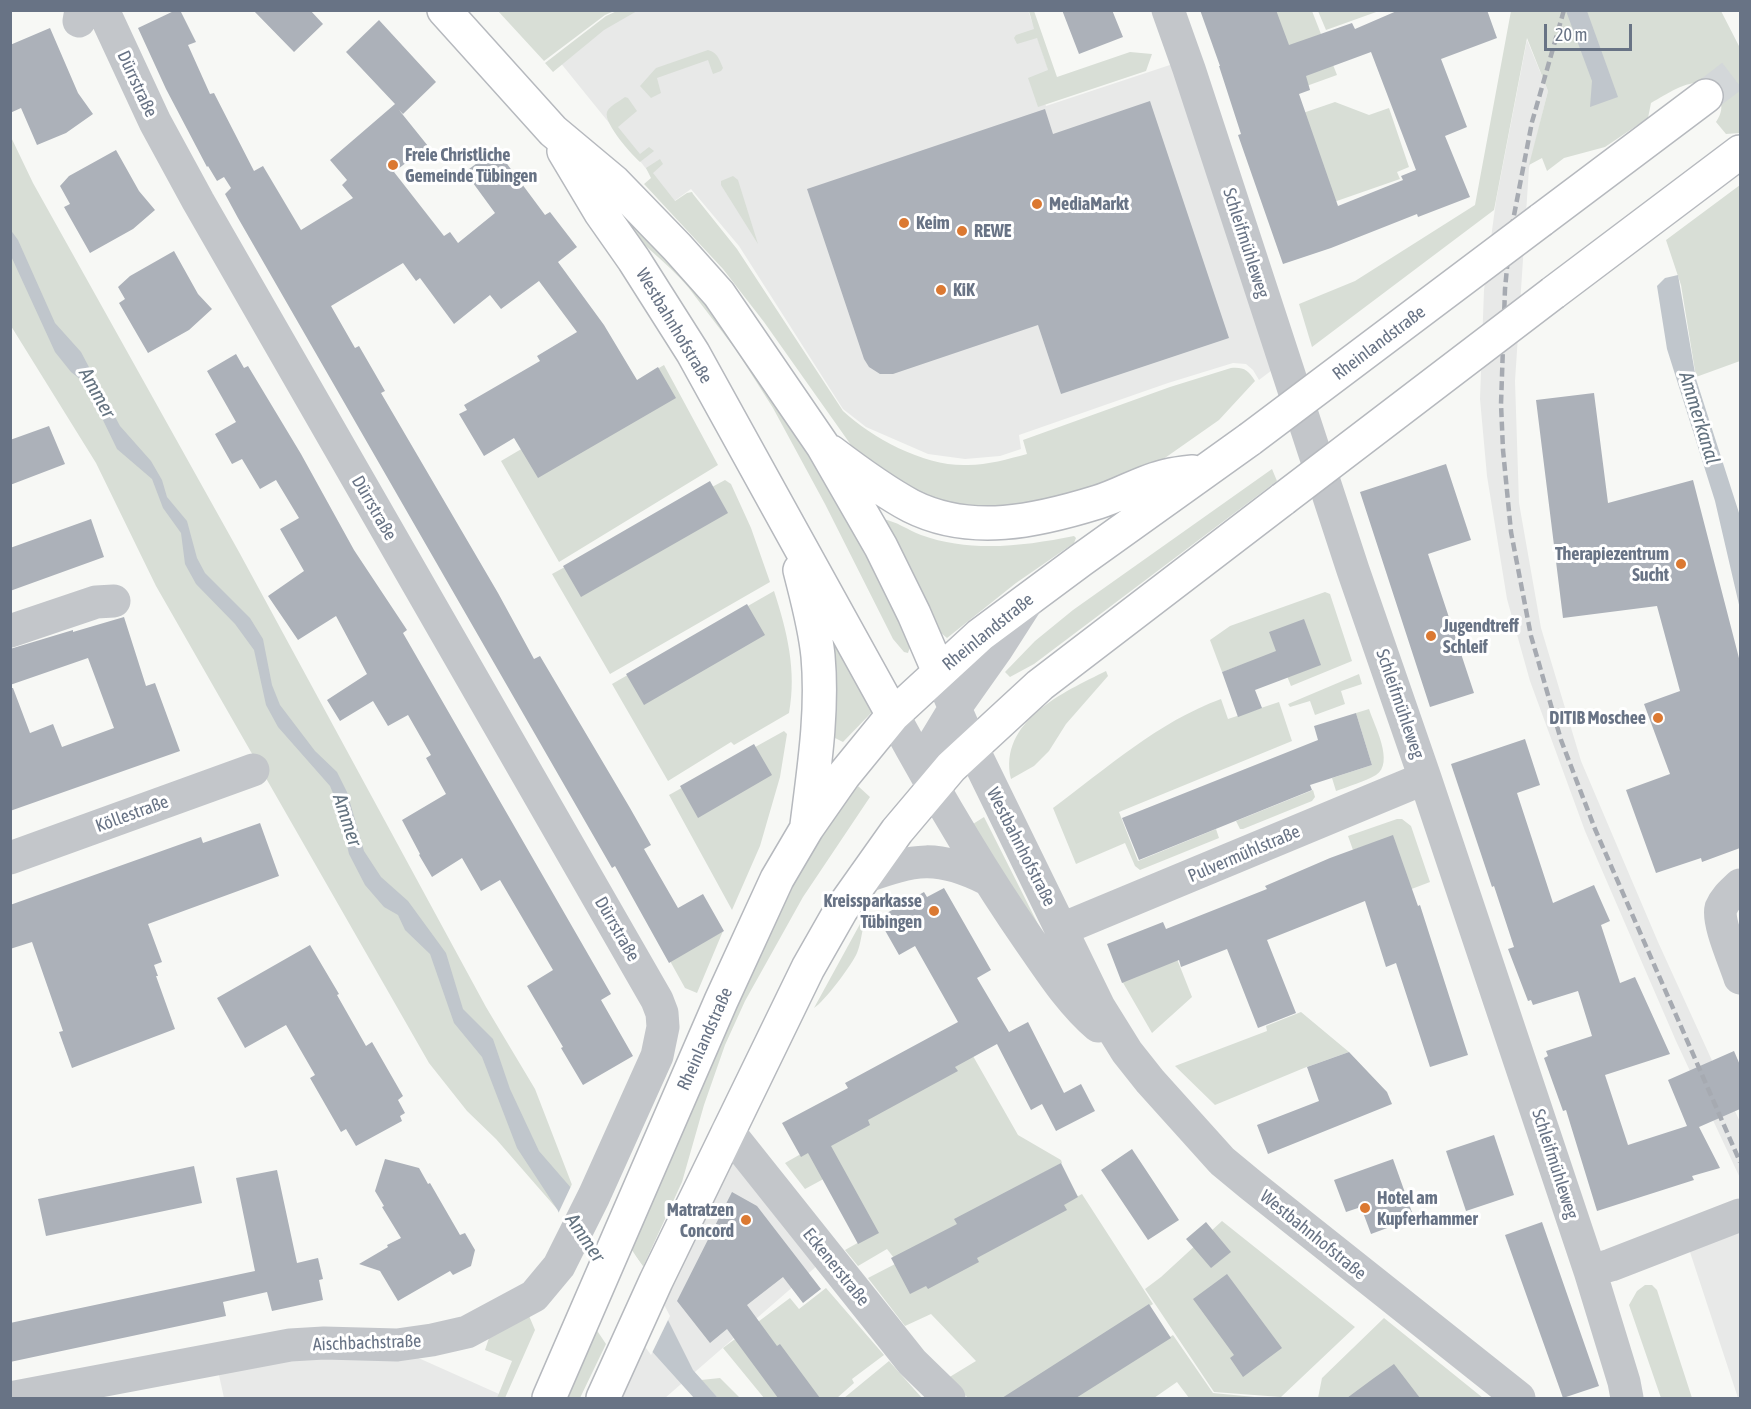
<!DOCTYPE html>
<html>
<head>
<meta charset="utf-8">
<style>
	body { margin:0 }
	#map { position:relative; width:1751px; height:1409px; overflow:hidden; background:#f7f8f5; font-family:"Asap Condensed",sans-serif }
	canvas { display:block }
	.frame { position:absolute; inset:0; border:12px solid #687385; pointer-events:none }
	.scale { position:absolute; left:1544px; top:24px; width:88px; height:27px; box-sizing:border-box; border:3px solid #687385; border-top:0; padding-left:8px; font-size:18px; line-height:21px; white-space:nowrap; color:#687385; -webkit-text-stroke:4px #fff; paint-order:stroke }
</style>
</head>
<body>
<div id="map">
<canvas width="1751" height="1409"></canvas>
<div class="frame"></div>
<div class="scale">20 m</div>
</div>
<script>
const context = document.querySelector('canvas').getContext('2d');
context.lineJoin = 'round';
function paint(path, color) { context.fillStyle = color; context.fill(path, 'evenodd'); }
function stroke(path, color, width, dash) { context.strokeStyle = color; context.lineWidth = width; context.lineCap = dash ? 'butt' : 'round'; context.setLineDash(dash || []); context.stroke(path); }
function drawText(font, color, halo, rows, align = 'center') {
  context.font = font + ' "Asap Condensed",sans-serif'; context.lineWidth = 6; context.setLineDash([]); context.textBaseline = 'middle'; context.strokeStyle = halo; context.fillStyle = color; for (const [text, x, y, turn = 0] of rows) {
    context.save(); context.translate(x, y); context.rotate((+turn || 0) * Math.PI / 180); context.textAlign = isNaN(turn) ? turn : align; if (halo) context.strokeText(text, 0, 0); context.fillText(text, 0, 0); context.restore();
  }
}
const built = new Path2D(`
	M1028,10L1049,72L1035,78L1046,106L1182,61L1280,364L1259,380L1253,370L1246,364L1233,363L1168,383L1019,435L1021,449L1000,456L965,459L928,454L866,427L843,409L739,246L691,189L673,202L555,56L623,11Z
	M1527,40L1548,91L1529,168L1515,381L1519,503L1541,628L1581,761L1658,942L1740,1122V1178L1676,1041L1585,831L1530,681L1507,599L1487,476L1480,399L1484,290L1496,201Z
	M734,1158L818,1265L665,1398H616Z
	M1740,1226V1398H1738L1688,1246Z
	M405,1352L508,1398H224L217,1366Z`);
const green = new Path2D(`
	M619,10L637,11L604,30L553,72L545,63L606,16Z
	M498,11H614L605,15L544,61Z
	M1029,11H1034L1057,77L1130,52L1152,54L1146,71L1038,107L1028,78L1048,70L1037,38L1017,44L1014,38L1016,35L1034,29Z
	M1273,11H1312L1337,75L1301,88Z
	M1318,11H1379L1326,30Z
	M1511,11H1721L1740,48V133L1726,134L1716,122C1728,104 1718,95 1705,82C1683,82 1669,93 1651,103L1648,118L1605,147L1564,158L1547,171L1542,158L1529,165L1548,91L1527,38L1494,210L1312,347L1299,304L1355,281L1475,205Z
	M708,50C718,53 719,59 723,68L721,71L713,74L708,60L657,78L661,93L651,98L640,86L656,68Z
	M625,97L628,98L637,111L618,127L640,154L649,147L654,151L640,162C633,156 603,123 607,112C609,106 620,101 625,97Z
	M1335,102L1369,115L1389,108L1409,167L1397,172L1400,179L1331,203L1300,114Z
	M10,135L33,183L239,552L486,1007L535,1089L574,1190L557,1209L496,1139L467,1111L429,1063L156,586L96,463L11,326Z
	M660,159L663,164L653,173L675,201L687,193L692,192L693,194L737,249L843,411C873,439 926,467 968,465C988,465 1008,459 1027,454L1023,440L1170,387L1231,368C1244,367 1248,370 1255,381L1219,420L1162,460L1109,486L1063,500L990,511L943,505L874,468L851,445L764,322L723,269L644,184L651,178L646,168Z
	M733,176L738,180L758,244L721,185V181Z
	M1740,185V361L1696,377L1681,285L1666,240Z
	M624,209L689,278L766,378L868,555L906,635L910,647L908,653L904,652L893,639L825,504L773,408L736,350L688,287C666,261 638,242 615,216Z
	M664,365L718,465L559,562L501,461Z
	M1272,469L1277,481L1034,664L1010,677L1005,672L1035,641L1073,610Z
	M725,480L731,484L751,528L770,582L610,674L552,574Z
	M882,519C896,521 908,530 921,535C971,553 1024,546 1074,536L1076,538L1074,543L1016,583L947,638L941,633Z
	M774,591C787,631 797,671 789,713L734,745L731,742L668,781L612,684Z
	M1325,592L1330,594L1352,661L1291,686L1287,676L1244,664L1222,672L1210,640L1230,626Z
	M830,623L873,711L843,742L833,737Z
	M1106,671L1108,676L1066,724L1049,751L1034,766L1011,779C998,721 1064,692 1106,671Z
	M1359,674L1362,684L1341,691L1345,704L1315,715L1310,701L1290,707L1288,704Z
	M1221,699L1228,719L1279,702L1292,741L1119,812L1138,861L1216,829L1219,838L1140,870L1135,866L1125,843L1076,864L1053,808C1107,768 1158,722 1221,699Z
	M1369,709C1374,725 1395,763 1376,775C1364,782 1349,786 1336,791L1332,778L1372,765L1356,713Z
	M784,731L787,734L780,777L760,846L732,910L669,795Z
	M858,786L870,797L803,897L745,1001L725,1045L704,1105L682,1182L643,1267L630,1247L759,958L797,878L836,813Z
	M1313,790L1315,797L1312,801L1243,829H1240L1236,821Z
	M984,817L1041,930L1039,934L973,824Z
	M1397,819H1402L1411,826L1430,882L1401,893L1393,836L1353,850L1348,836Z
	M860,924L864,926C861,934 861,944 857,953C852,965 824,1002 814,1008Z
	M723,931L697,993L685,988L670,961Z
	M1177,959L1192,997L1152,1033L1122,981Z
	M1301,1012L1349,1052L1304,1068L1215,1105L1175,1066L1267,1031L1266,1026Z
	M973,1056L1018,1135L1061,1160L1062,1163L956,1219L958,1225L894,1258L887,1249L858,1266L845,1250L877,1232L842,1169L805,1189L785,1163Z
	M1082,1194L1153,1304L1016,1391L1021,1398H968L948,1378L976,1361L931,1314L905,1326L868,1278L897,1263L971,1253Z
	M1222,1221L1355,1327L1281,1397L1214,1392L1145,1289L1161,1277Z
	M1645,1285H1652L1657,1290L1692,1398H1661L1629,1305L1637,1291Z
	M826,1288L884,1355L852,1379L854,1383L837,1398H764L723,1348L790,1298L799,1309Z
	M527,1311L535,1330L505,1398H497L512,1361L485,1350L490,1335Z
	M1384,1318L1483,1398H1318L1322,1378Z
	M594,1326L606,1344L580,1398H563Z
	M1173,1335L1213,1393L1265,1398H1189L1177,1382L1154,1398H1074Z
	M889,1361L922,1398H844Z
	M720,1378L740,1398H718L701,1380Z`);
const water = new Path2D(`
	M1566,11H1587L1618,97L1590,107L1592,81Z
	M10,229L18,240L55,323L81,352L120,426L151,461L162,480L167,497L187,521L197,558L205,573L250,618L263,639L272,685L280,705L315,751L337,772L347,792L364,851L381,877L408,901L446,953L463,1009L493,1039L510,1089L539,1151L644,1272L693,1370L718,1398H694L648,1347L578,1251L557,1209L517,1148L482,1057L454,1023L430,954L405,930L398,915L384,907L365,885L349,854L337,803L330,786L278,727L266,705L254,650L235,624L196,584L185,564L181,533L163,508L152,479L117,449L85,383L71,372L55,352L11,256Z
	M1678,275L1696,379L1740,516V609L1715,501L1667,349L1657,286L1665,278Z`);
const pier = new Path2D(`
	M572,1184L598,1207L646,1270L670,1316L651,1355L576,1252L557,1216Z`);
const building = new Path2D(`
	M176,10H180L196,42L188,45L210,94L214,93L254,171L263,166L301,230L353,198L342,185L347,180L330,160L395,104L346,52L379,20L436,82L403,114L399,110L428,146L394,172L444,236L450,232L458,243L495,213L465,172L496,149L545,215L550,212L577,247L558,262L604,325L637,380L658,367L676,398L538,478L514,438L484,456L459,414L467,410L464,405L540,361L537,356L577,332L539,281L501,309L490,295L454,324L420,278L416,281L403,263L331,306L355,348L359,346L385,391L381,393L498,593L534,659L540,656L630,808L651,845L644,849L678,908L703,894L724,931L669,963L615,866L612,868L238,218L225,194L231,188L224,177L217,181L208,166L207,167L166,89L138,28Z
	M253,10H310L323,24L294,52Z
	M1062,10H1112L1123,37L1079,54Z
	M1200,10H1276L1289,45L1352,23L1355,29L1399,10H1487L1497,38L1441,59L1467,127L1445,136L1470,197L1418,217L1417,214L1331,248L1283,264L1238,135L1241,134L1219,66H1220ZM1371,52L1416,170L1401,176L1403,180L1338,206L1299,94L1310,90L1306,76Z
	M50,28L78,93L93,114L66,133L37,145L21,108L10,113V45Z
	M1150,101L1229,338L1061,394L1038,325L893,374H880L869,367L864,359L807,189L1045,109L1053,134Z
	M116,150L139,191L155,210L133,229L90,253L64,207L70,204L60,186L69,176Z
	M174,251L198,294L212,309L189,330L148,353L119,303L125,299L118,287L130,276Z
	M236,354L244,368L248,366L301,454L354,550L407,630L403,633L611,994L601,1000L633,1056L583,1085L561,1048L563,1047L527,986L553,970L500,880L481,891L462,858L432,877L419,855L420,854L402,820L446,794L426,758L431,755L408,715L388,726L373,701L340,721L327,700L367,674L336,616L298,640L268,596L304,571L280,529L299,518L276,480L260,489L242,459L232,464L215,434L236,422L207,371Z
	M1594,393L1608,503L1693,480L1740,662V848L1702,862L1701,858L1656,873L1626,790L1670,774L1644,704L1680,691L1657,606L1563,618L1536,400Z
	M49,426L65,464L10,485V440Z
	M1446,464L1471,540L1428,554L1474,693L1430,707L1360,492Z
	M710,481L728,513L581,597L563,566Z
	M91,519L104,557L10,591V548Z
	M747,604L765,635L644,705L626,674Z
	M124,617L146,686L155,683L180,751L10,811V688H13L30,733L53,724L62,747L114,728L88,658L10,685V649L73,630V632Z
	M1304,619L1321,665L1255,690L1262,708L1238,717L1222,672L1276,651L1269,632Z
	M1356,713L1372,765L1310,785L1312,790L1139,860L1122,818L1318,740L1314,726Z
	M1525,739L1540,785L1517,793L1553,903L1594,885L1610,921L1601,925L1620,983L1635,977L1670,1054L1605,1075L1628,1145L1687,1126L1668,1080L1734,1051L1740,1065V1109L1699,1127L1720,1168L1692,1176L1694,1180L1597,1211L1566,1110L1563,1111L1544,1058L1548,1056L1546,1051L1592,1036L1578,991L1533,1005L1531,1000L1528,1001L1508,949L1514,947L1494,886L1492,887L1451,764Z
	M754,744L772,775L698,818L680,786Z
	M260,823L279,876L148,924L162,962L154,965L158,976H156L175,1029L72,1068L59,1032L63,1031L32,942L10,949V905L201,837L203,843Z
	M1393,835L1418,906L1420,905L1468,1055L1430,1067L1396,963L1386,967L1365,901L1267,940L1296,1013L1258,1028L1227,949L1181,967L1179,960L1122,983L1107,944L1163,922L1166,929L1267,889L1265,886L1330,858Z
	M944,888L991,970L977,978L1009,1032L1028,1022L1064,1093L1081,1084L1095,1111L1056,1131L1042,1104L1031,1110L997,1044L955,1067L958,1071L868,1120L870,1125L831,1146L879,1233L858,1244L808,1153L801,1157L782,1123L848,1088L845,1083L958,1022L915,946L899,955L878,918L924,892L927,897Z
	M310,945L339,994L337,995L366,1046L372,1042L403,1096L398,1100L405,1113L400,1116L402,1121L356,1146L346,1129L341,1132L310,1078L315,1075L286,1025L245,1048L217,998Z
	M1349,1052L1387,1092L1392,1104L1268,1154L1257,1125L1319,1101L1307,1067Z
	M1494,1135L1514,1195L1466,1211L1446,1151Z
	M1132,1149L1179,1220L1148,1240L1101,1170Z
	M385,1159L419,1168L428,1184L430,1183L460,1235L465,1233L475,1250L471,1266L453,1275L450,1271L398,1301L380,1271L359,1264L388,1247L387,1245L401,1238L382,1207L384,1206L375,1191Z
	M1393,1159L1414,1218L1371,1234L1361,1207L1346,1212L1334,1180Z
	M1061,1163L1078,1197L1064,1205L1067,1210L977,1258L979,1262L928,1289L926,1286L910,1294L891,1258L957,1224L954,1219Z
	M194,1166L202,1203L46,1236L38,1199Z
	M277,1170L297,1263L318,1258L323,1279L319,1280L323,1300L272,1311L267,1292L223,1302L226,1316L10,1362V1323L255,1271L236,1178Z
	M732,1192L757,1206L821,1289L803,1303L783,1277L747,1305L777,1346L780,1344L820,1398H778L727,1329L710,1343L677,1301Z
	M1206,1222L1231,1252L1211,1268L1186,1239Z
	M1542,1222L1599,1386L1563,1398L1505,1235Z
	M1227,1274L1282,1348L1243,1377L1230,1358L1234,1355L1193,1299Z
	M1149,1304L1171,1338L1076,1398H1002Z
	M1394,1364L1420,1398H1347L1374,1378Z`);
const majorTunnel = new Path2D(`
	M1706,96L1740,70`);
const minor = new Path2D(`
	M1168,10L1189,69L1353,570L1425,778L1590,1271L1624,1382L1627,1398
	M79,21L81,10
	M10,631L96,602L114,601
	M939,672L972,747L1099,1007L1127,1052L1150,1081L1222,1161L1251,1185L1519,1398
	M893,715C935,792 979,868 1029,940C1050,970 1070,1002 1098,1026
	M932,785L928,763L935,741L955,708L996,650L1028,600
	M10,858L253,770
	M864,877C915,859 937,854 987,879
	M1740,885C1733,892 1725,898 1721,908C1717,922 1735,962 1740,978
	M1062,929L1425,778
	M728,1131L912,1362L949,1398
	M1590,1271L1611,1265L1740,1215
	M10,1398L290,1345L324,1343L397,1345L432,1340L467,1332L534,1296L559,1266L594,1196L657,1056L663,1027L662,1013L657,1000L198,201L155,122L103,10`);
const major = new Path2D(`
	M444,10L553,131L614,182L677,247L719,294L823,446L881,547L914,614L939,672
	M564,151L601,213L634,260L693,353L893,715
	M1541,220L1706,96
	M1553,293L1740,152
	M831,452C856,471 883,491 911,506C971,536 1037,521 1098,502C1121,495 1143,481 1166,476C1175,474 1184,473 1193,472
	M800,570C807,598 815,626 818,656C823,712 814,769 807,825
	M549,1398L721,1001L777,879L807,828L844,775L893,715L980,635L1081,560L1250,439
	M603,1398L656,1281L808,968L841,910L897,831L951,767L1040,685L1283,499`);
const rail = new Path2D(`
	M1564,10L1532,122L1510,236L1505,289L1501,404L1503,450L1511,532L1531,636L1561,740L1595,829L1740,1162`);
const majorBridge = new Path2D(`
	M1250,439L1541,220
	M1283,499L1553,293`);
const markers = [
	[393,165,6,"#db7932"],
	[1037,204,6,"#db7932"],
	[904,223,6,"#db7932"],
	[962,231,6,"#db7932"],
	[941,290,6,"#db7932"],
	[1681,564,6,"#db7932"],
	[1431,636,6,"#db7932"],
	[1658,718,6,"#db7932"],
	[934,911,6,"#db7932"],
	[1365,1208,6,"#db7932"],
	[746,1220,6,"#db7932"]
];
const streetNames = [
	["Dürrstraße",137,84,65],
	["Schleifmühleweg",1246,243,72],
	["Westbahnhofstraße",674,326,59],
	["Rheinlandstraße",1379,343,-37],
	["Dürrstraße",374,508,60],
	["Rheinlandstraße",988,632,-39],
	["Schleifmühleweg",1400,704,71],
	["Köllestraße",132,814,-20],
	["Westbahnhofstraße",1021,847,63],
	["Pulvermühlstraße",1244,854,-23],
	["Dürrstraße",617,929,60],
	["Rheinlandstraße",705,1039,-66],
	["Schleifmühleweg",1555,1164,72],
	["Westbahnhofstraße",1313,1235,39],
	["Eckenerstraße",836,1267,51],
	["Aischbachstraße",367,1343,-2]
];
const poiNames = [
	["Freie Christliche",405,155],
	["Gemeinde Tübingen",405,176],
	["MediaMarkt",1049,204],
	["Keim",916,223],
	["REWE",974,231],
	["KiK",953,290],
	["Therapiezentrum",1669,554,"right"],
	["Sucht",1669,575,"right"],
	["Jugendtreff",1443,626],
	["Schleif",1443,647],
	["DITIB Moschee",1646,718,"right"],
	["Kreissparkasse",922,901,"right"],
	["Tübingen",922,922,"right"],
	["Hotel am",1377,1198],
	["Kupferhammer",1377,1219],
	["Matratzen",734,1210,"right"],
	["Concord",734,1231,"right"]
];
const waterNames = [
	["Ammer",97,393,61],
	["Ammerkanal",1699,418,73],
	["Ammer",347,820,72],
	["Ammer",585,1238,56]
];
paint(built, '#e8e9e8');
paint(green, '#d8ded6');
paint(water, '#c0c6cc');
paint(pier, '#f7f8f5');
paint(building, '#acb1b9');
stroke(majorTunnel, '#d3d7d9', 33, [33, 16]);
stroke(major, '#b6b9be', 36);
stroke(minor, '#c3c6ca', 33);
stroke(major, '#fff', 33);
stroke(rail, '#a6aab1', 4.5, [9, 4.5]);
stroke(majorBridge, '#b6b9be', 36, []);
stroke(majorBridge, '#fff', 33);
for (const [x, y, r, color] of markers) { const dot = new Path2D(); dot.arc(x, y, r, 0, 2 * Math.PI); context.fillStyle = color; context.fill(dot); stroke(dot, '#fff', 2); }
drawText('18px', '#687385', '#fff', streetNames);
drawText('bold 18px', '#687385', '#fff', poiNames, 'left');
drawText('italic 20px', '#647380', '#fff', waterNames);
</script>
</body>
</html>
